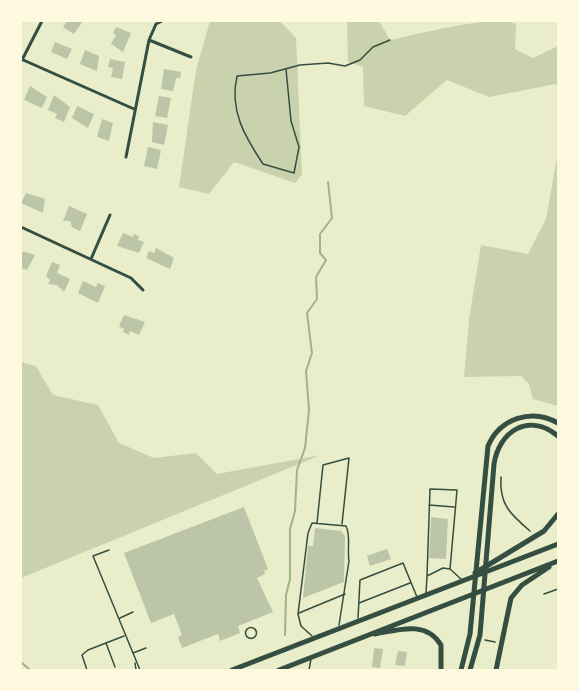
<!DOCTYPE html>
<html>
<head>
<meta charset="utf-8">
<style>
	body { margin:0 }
	#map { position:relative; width:579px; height:691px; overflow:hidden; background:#e9edc9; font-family:"Archivo Narrow",sans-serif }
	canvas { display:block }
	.frame { position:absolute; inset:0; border:22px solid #fefae0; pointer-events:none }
</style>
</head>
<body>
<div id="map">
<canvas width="579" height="691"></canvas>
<div class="frame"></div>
</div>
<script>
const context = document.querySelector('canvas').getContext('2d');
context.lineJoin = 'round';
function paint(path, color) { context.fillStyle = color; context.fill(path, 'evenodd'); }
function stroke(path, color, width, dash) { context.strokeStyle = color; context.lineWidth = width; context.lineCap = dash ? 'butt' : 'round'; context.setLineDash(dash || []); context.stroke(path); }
const green = new Path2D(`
	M210,21H280L296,38L302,174L295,183L234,162L209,194L179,187L196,70Z
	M347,21H379L390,40C415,35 497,13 516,24L515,49L533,58L558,46V92L556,84L489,97L447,80L405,116L364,106L363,67L348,62Z
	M558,152V406L533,399L529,384L521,376L464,377L469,319L481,245L528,254L546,219Z
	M21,362L36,366L53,395L98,405L119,443L154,458L196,453L217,474L321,455L21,578Z`);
const stream = new Path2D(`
	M285,635L286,595L290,579V529L295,511L297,470L305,448L309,410L306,371L312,353L307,313L317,299L316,277L326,260L320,253V234L332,218L328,182
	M21,662L30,670`);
const building = new Path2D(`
	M67,21H83L74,34L63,27Z
	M116,27L131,33L123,52L111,44L116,35L113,33Z
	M55,42L72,49L67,59L51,52Z
	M85,50L99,56L97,71L80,64Z
	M110,59L125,62L122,79L111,77L113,68L108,67Z
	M164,69L181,72L180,78H176L173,91L161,89Z
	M30,86L47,97L42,108L24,100Z
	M54,95L70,107L64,122L55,118L57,114L48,110Z
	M159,96L171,98L167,118L155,116Z
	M77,106L94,114L88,128L72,118Z
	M102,119L113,123L109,141L97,137Z
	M153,122L168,125L164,145L152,142Z
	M148,147L161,150L157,169L144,166Z
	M26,193L45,199L43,213L21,203Z
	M69,206L87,214L80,231L72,227L70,221H63Z
	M123,233L133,237L134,234L139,236L138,240L144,242L139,253L117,246Z
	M156,248L174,258L170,269L146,258L149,251L154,253Z
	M21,251L35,255L27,270L21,268Z
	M52,262L60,265L57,273L70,279L64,292L57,285L48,284L50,280L46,276Z
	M83,281L96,287L98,283L105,286L98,303L78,293Z
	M124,315L145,322L139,335L130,331L129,335L123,332L124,329L119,326Z
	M244,507L268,569L264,571L265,574L257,578L273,612L238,626L240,633L220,641L218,634L182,648L178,637L182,635L174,614L151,623L124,553Z
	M431,517L448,519L446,559L429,558Z
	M315,528L341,531L345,536L344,582L303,598L308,546H313Z
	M387,549L391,559L370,566L367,556Z
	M374,648L383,649L380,668L372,667Z
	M398,651L407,652L405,666L395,665Z`);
const path = new Path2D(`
	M286,69L291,121L299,147L294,173L263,164C245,137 229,110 237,76L270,73L300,65L328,63L345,66L360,60L373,47L390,40
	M501,477C499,504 510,514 530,531
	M485,640L495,642`);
const service = new Path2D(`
	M429,505L454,507
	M317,523L323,465L349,458L342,524
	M109,550L93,556L140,670
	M427,576L430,489L457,490L450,569
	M426,593L427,576L443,568L450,569L462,580
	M544,594L558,589
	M359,603L410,583
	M299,613L345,594
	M120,618L133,612
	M358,618L360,580L403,563L417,597
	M245.5 633a5.5 5.5 0 1 1 11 0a5.5 5.5 0 1 1-11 0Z
	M312,636L301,626L298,614L308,533L312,523L346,526C351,535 347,550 349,561L339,625
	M106,643L115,667
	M133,653L146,648
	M135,663L136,670
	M87,670L82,655L88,650L124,636
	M309,670L311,659`);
const minor = new Path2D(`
	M149,40L191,57
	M21,59L134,109
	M22,60L42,21
	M126,157L149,40L156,24L162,21
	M21,227L131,278L143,290
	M91,259L110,215`);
const trunk = new Path2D(`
	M475,573L544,531L558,514
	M375,634C398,630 426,620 441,645V670
	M232,670L558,544
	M279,670L558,561
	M461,670L470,634L488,446C500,418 532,408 558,423
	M470,670L480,635L494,464C499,431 529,412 558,436
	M496,670L511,598L522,585L549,567`);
paint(green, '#cad2ad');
stroke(stream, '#a3b18a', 2);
paint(building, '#bcc5a7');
stroke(path, '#344e41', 1.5);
stroke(service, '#344e41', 1.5);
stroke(minor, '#344e41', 3);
stroke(trunk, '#344e41', 5);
</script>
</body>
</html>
